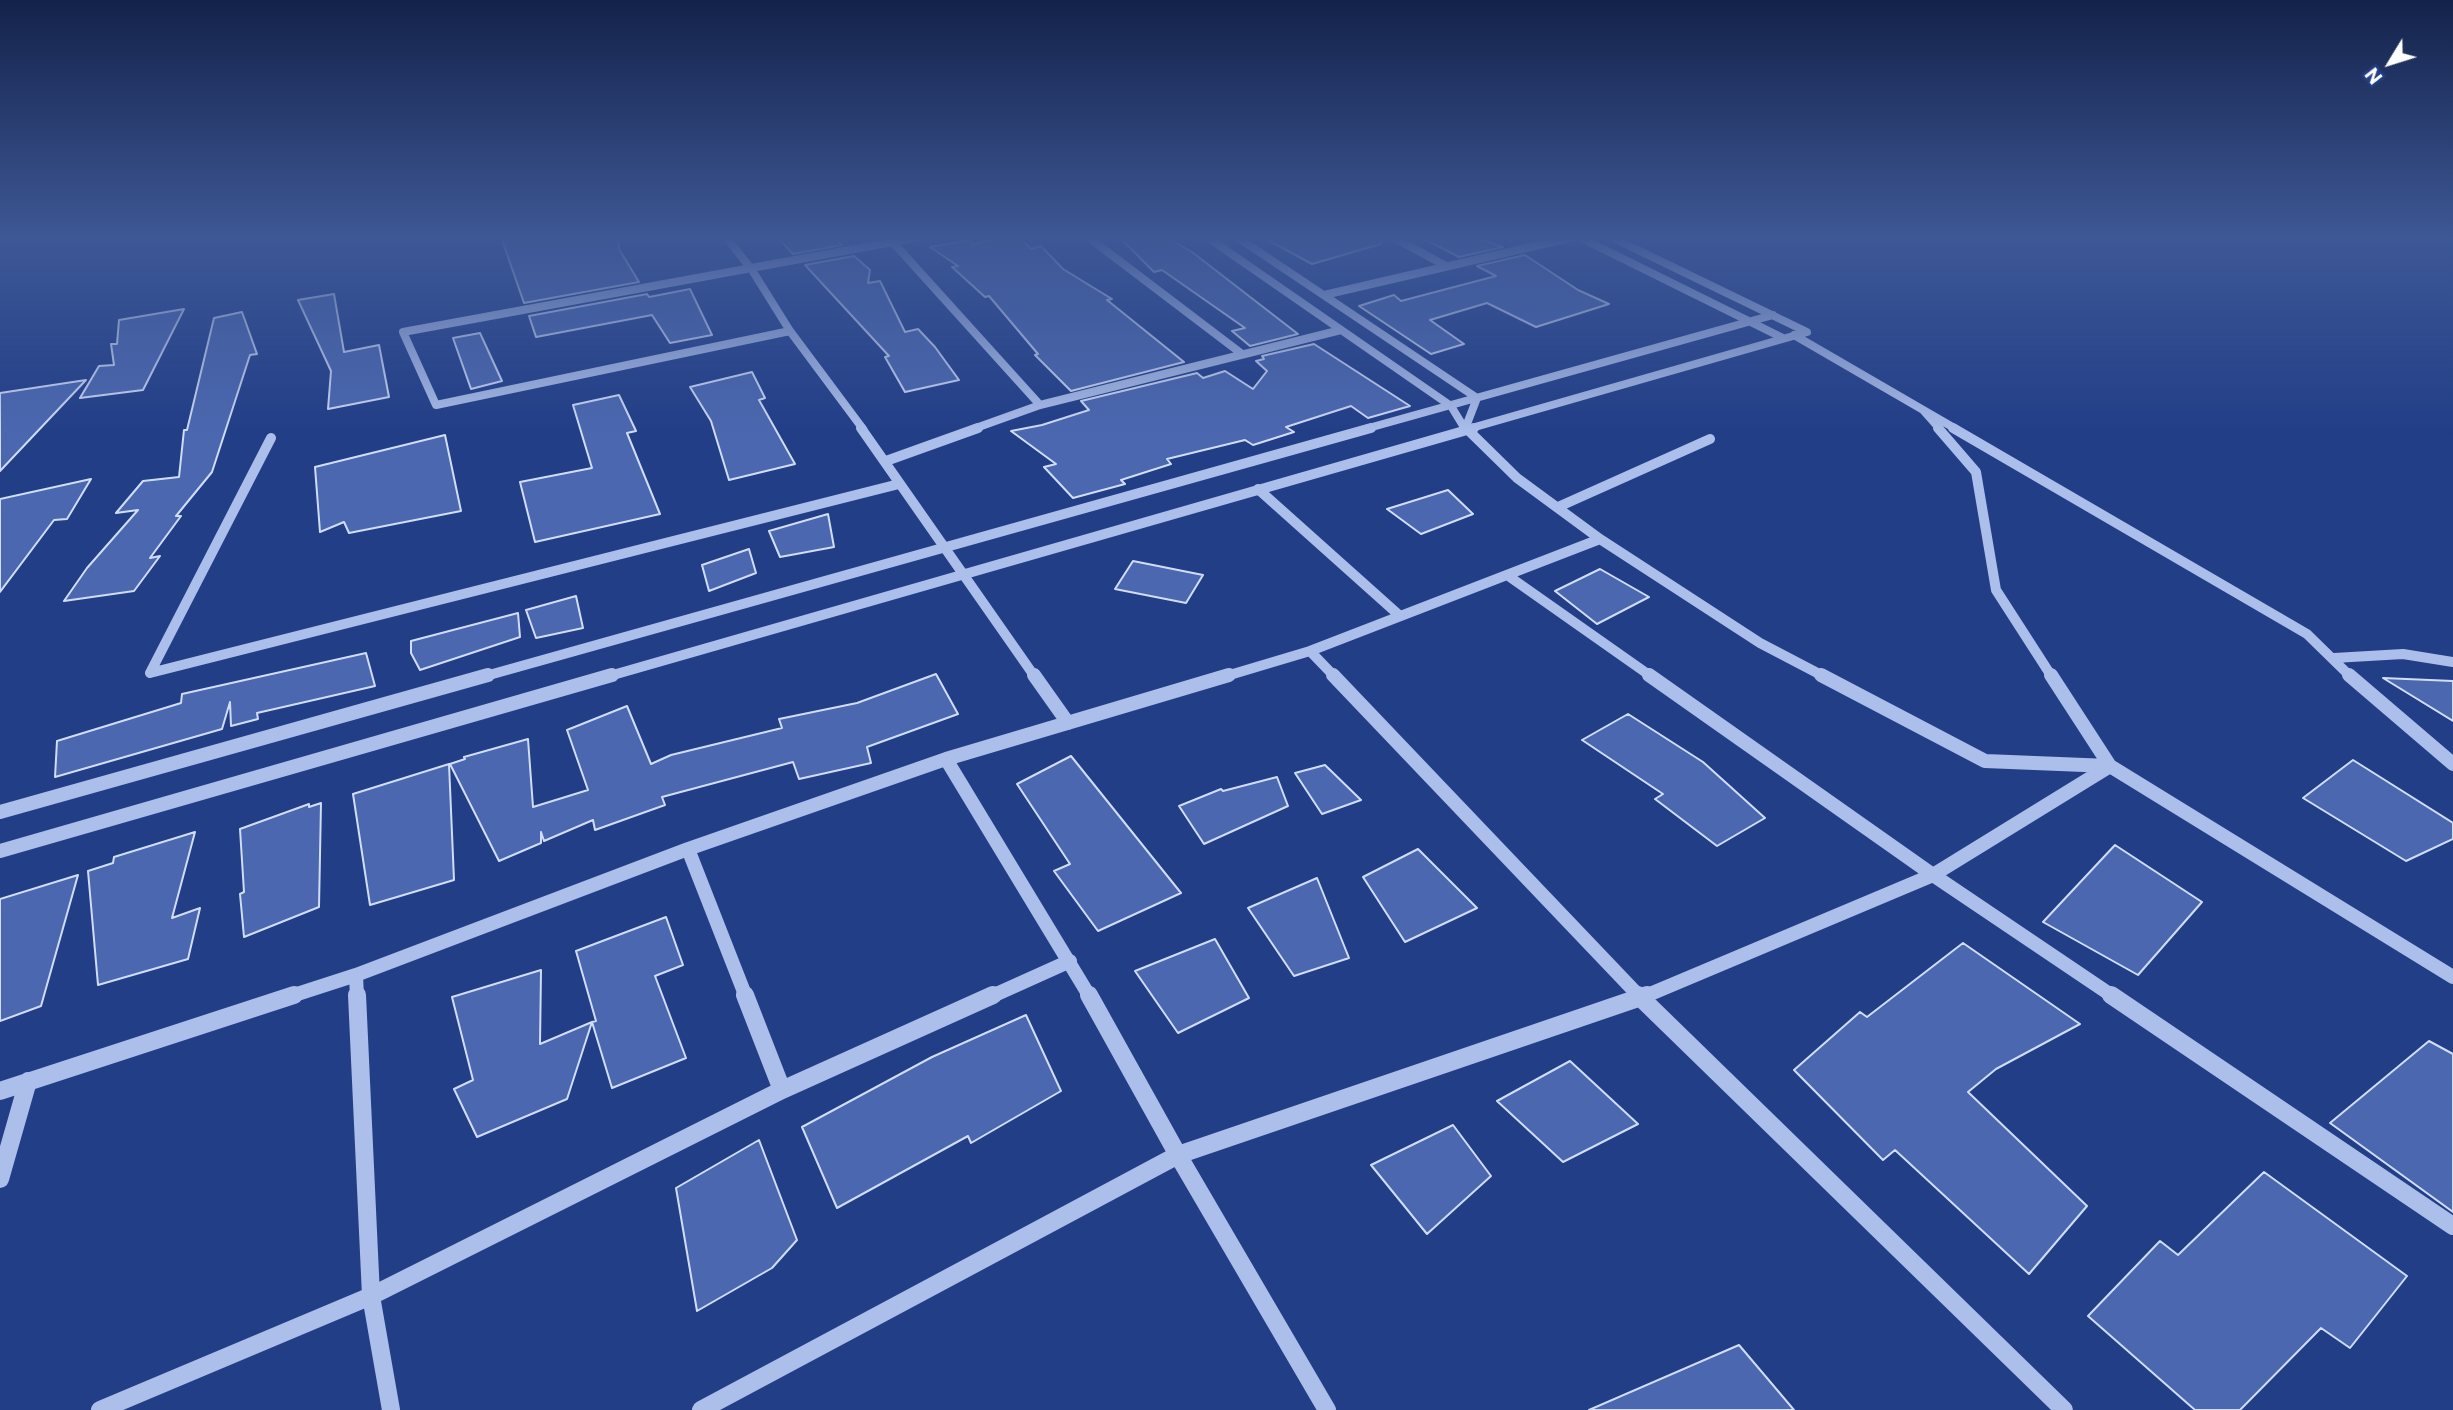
<!DOCTYPE html>
<html>
<head>
<meta charset="utf-8">
<style>
	body { margin:0 }
	#map { position:relative; width:2453px; height:1410px; overflow:hidden; background:#223e87; font-family:Commissioner,sans-serif }
	canvas { display:block }
	.north { position:absolute; left:2355px; top:28px; width:70px; height:70px; -webkit-text-stroke:5px #223e87; paint-order:stroke; rotate:232deg; font-size:19px; font-weight:700; line-height:28px; text-align:center; color:#fff }
	.north::after { content:''; display:block; margin:auto; width:24px; height:32px; background:#fff; clip-path:polygon(50% 0,100% 100%,50% 72%,0 100%) }
</style>
</head>
<body>
<div id="map">
<canvas width="2453" height="1410"></canvas>
<div class="north">N</div>
</div>
<script>
const context = document.querySelector('canvas').getContext('2d');
context.lineJoin = 'round';
function paint(path, color) { context.fillStyle = color; context.fill(path, 'evenodd'); }
function stroke(path, color, width, dash) { context.strokeStyle = color; context.lineWidth = width; context.lineCap = dash ? 'butt' : 'round'; context.setLineDash(dash || []); context.stroke(path); }
const building = new Path2D(`
	M501,237H618L619,249L639,282L524,303Z
	M777,237H834L842,245L793,254Z
	M999,237H1019L1031,249L1041,246L1063,269L1112,299L1107,300L1184,362L1071,391L1035,355L1038,354L989,296L985,297L952,267L958,266L930,247L970,240L972,245Z
	M1119,237H1166L1192,252L1298,334L1250,346L1232,331L1245,328L1162,270L1154,272Z
	M1262,237H1380L1381,244L1312,264Z
	M1420,237H1474L1503,247L1459,257Z
	M1525,255L1578,290L1609,304L1536,327L1487,303L1430,320L1464,344L1431,354L1359,306L1394,295L1401,301L1496,276L1477,266Z
	M854,256L870,270L868,283L880,281L905,332L918,329L935,347L959,380L905,392L885,357L889,356L805,265Z
	M690,289L712,335L670,343L652,315L536,337L529,316L647,294L649,297Z
	M334,294L344,352L379,345L389,397L328,409L331,371L298,300Z
	M184,309L143,390L80,398L99,366L114,365L111,344H117L119,320Z
	M242,312L257,354L250,355L212,472L176,516H181L150,558L160,556L134,591L64,601L87,568L138,510L116,513L143,481L179,477L184,430H187L214,318Z
	M480,333L502,381L471,389L453,338Z
	M1314,344L1410,406L1368,418L1351,406L1286,427L1294,432L1253,445L1245,440L1167,459L1171,464L1121,480L1125,484L1073,498L1044,467L1056,464L1011,431L1042,425L1089,410L1081,401L1197,373L1203,378L1225,371L1253,389L1267,371L1256,361L1264,359L1262,356Z
	M752,372L765,398L759,400L795,464L729,480L711,421L690,387Z
	M86,380L0,471V393Z
	M619,395L636,431L627,433L660,514L535,542L520,482L592,468L573,405Z
	M445,435L461,511L349,533L344,522L320,532L315,467Z
	M91,479L67,519L54,520L0,592V499Z
	M1448,490L1473,514L1421,534L1387,509Z
	M828,514L834,547L780,557L769,531Z
	M749,549L756,573L709,591L702,565Z
	M1133,561L1203,575L1186,603L1115,589Z
	M1600,569L1649,597L1597,624L1555,591Z
	M576,596L583,628L536,638L526,610Z
	M518,613L520,637L420,670L411,653V641Z
	M366,653L375,686L257,713L258,719L231,726L230,702L222,729L55,777L57,741L181,703L182,694Z
	M936,674L958,714L867,747L871,763L799,779L793,762L662,797L665,805L595,830L593,820L544,841L541,832V843L499,861L450,764L465,759L464,757L528,739L533,807L588,790L567,730L627,706L651,764L671,755L782,728L779,719L857,703Z
	M2383,678L2453,681V721Z
	M1628,714L1703,762L1765,818L1717,846L1655,799L1663,794L1582,740Z
	M1071,756L1181,893L1098,931L1054,871L1070,864L1017,784Z
	M2353,760L2453,823V839L2406,861L2303,798Z
	M449,764L454,880L370,905L353,794Z
	M1325,765L1361,800L1322,814L1295,773Z
	M1277,777L1288,806L1204,844L1179,806L1221,789L1223,791Z
	M321,803L319,907L244,937L240,894L244,892L240,829L309,804V807Z
	M195,832L172,918L200,908L188,959L98,985L88,871L113,863L114,857Z
	M2115,845L2202,902L2138,975L2043,922Z
	M1418,849L1477,908L1405,942L1363,877Z
	M78,875L41,1006L0,1021V899Z
	M1317,878L1349,958L1294,976L1248,908Z
	M666,917L683,965L655,976L686,1058L612,1088L592,1022L596,1021L576,951Z
	M1215,939L1249,998L1178,1033L1135,971Z
	M1963,943L2080,1024L1996,1069L1968,1092L2087,1206L2029,1274L1895,1150L1883,1160L1794,1070L1860,1012L1867,1017Z
	M541,970L540,1044L592,1022L567,1099L477,1137L454,1089L473,1080L452,997Z
	M1026,1015L1061,1091L971,1143L968,1136L837,1208L802,1127L932,1057Z
	M2429,1041L2453,1054V1212L2330,1123Z
	M1570,1061L1638,1124L1563,1162L1497,1101Z
	M1453,1125L1491,1176L1427,1234L1371,1165Z
	M759,1140L797,1240L772,1268L697,1311L676,1188Z
	M2264,1172L2407,1276L2350,1348L2321,1328L2240,1410H2195L2088,1316L2160,1241L2178,1255Z
	M1739,1345L1794,1410H1589Z`);
const minorFar3 = new Path2D(`
	M726,237L752,270L790,331L863,429
	M1088,237L1242,354
	M1207,237L1451,406L1465,429
	M1237,237L1477,398L1465,429
	M1393,237L1446,266
	M1579,237L1783,338
	M890,239L1040,405
	M1324,295L1574,237
	M790,331L436,405L403,332L920,237
	M1794,335L1956,429
	M1924,411L1940,429
	M973,429L1040,405L1341,330
	M1365,429L1773,315
	M1468,429L1807,332L1611,237`);
const minorFar2 = new Path2D(`
	M861,428L1035,677
	M1466,428L1517,478L1600,539L1760,643L1825,677
	M1938,428L1976,472L1996,590L2052,677
	M1953,428L2307,634L2351,677
	M886,461L978,428
	M1258,489L1400,616
	M1558,507L1710,439
	M1507,575L1652,677
	M1310,651L1335,677
	M2334,658L2403,654L2453,662
	M150,673L899,484
	M150,673L271,438
	M482,677L1371,428
	M606,677L1474,428
	M1223,677L1310,651L1600,539`);
const minorFar1 = new Path2D(`
	M1034,675L1068,723
	M1333,675L1640,997
	M1649,675L1933,875L2114,997
	M1821,675L1985,761L2109,766
	M2051,675L2110,766L2453,977
	M2349,675L2453,764
	M946,759L1090,997
	M0,812L488,675
	M688,849L746,997
	M0,851L612,675
	M356,975L357,997
	M288,997L356,975L688,849L946,759L1229,675
	M990,997L1070,961
	M1643,997L1933,875L2110,766`);
const minor = new Path2D(`
	M357,995L371,1296L391,1410
	M745,995L782,1090
	M1089,995L1178,1155L1327,1410
	M1638,995L2064,1410
	M2111,995L2453,1226
	M0,1091L294,995
	M0,1179L28,1081
	M100,1410L371,1296L782,1090L993,995
	M701,1410L1178,1155L1647,995`);
paint(building, '#4b67af');
stroke(building, '#d1dcf7', 2);
stroke(minorFar3, '#acbeea', 8);
stroke(minorFar2, '#acbeea', 10);
stroke(minorFar1, '#acbeea', 14);
stroke(minor, '#acbeea', 18);
const sky = context.createLinearGradient(0, 0, 0, 434);
sky.addColorStop(0, '#13224a');
sky.addColorStop(0.55, '#3e5896');
sky.addColorStop(1, '#3e589600');
context.fillStyle = sky;
context.fillRect(0, 0, 2453, 434);
</script>
</body>
</html>
